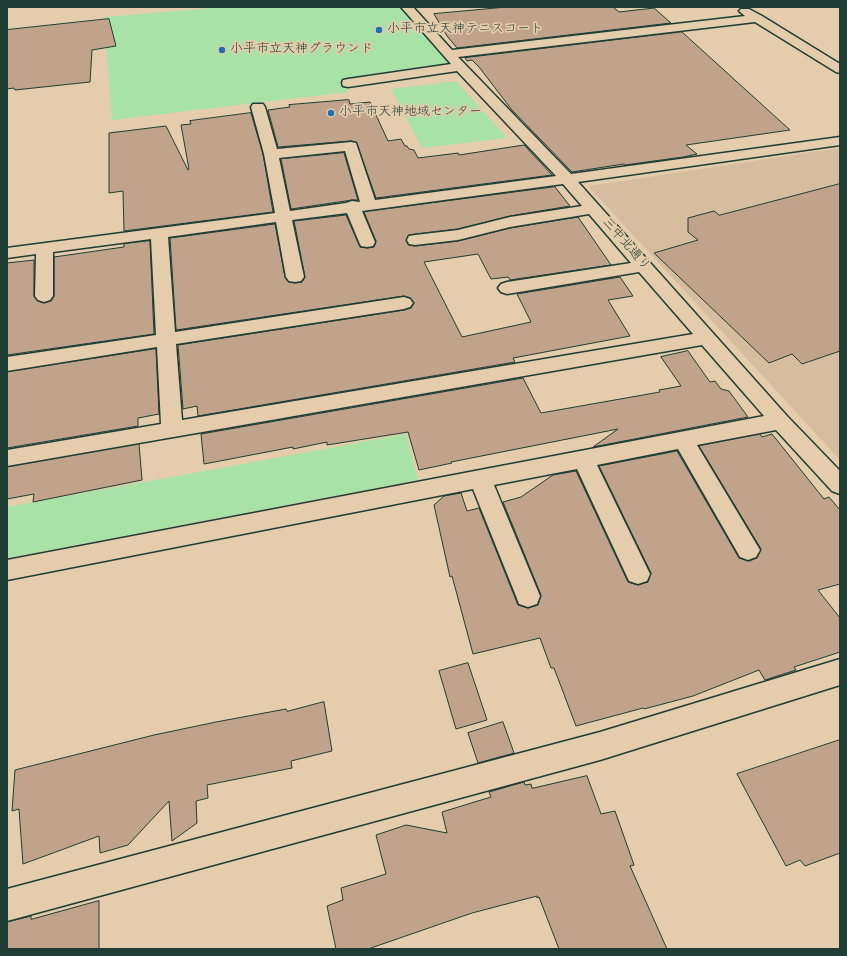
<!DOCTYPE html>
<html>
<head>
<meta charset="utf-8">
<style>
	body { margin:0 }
	#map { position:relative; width:847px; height:956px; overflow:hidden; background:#e4ccac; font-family:Dekko,sans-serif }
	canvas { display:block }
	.frame { position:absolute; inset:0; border:8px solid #1f3d34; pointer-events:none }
</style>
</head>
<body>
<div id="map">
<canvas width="847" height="956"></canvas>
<div class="frame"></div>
</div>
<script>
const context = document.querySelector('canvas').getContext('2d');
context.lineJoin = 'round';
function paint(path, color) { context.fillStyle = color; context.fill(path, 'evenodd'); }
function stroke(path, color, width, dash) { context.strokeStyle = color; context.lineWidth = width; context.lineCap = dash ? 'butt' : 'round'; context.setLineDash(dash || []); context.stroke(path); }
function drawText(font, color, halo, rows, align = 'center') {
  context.font = font + ' Dekko,"Klee One",sans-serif'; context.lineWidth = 3.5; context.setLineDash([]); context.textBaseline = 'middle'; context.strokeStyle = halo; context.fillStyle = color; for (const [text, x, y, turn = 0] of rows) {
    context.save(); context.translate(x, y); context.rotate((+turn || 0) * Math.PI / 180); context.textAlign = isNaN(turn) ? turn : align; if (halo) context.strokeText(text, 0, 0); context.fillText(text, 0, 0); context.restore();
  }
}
const built = new Path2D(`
	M840,148V460L588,186Z`);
const green = new Path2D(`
	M224,7H407L460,67L348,83V92L112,120L104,17Z
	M456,81L507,138L422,148L391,89Z
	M406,434L418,480L7,558V507Z`);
const building = new Path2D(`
	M507,7H613L619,12L654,8L671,23L457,48L447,36L434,14Z
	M109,19L116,46L92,50L90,82L15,90L14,88L7,89V30Z
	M682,32L790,130L686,145L697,154L683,157L625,165L624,164L572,172L512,110L479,67L472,60L467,61L465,58Z
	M349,100L350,104L370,102L388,141L401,139L405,146H407L409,149L414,150L418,158L458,153L459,155L524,145L552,175L376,198L356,142L351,141L278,147L268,110L290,107L289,105Z
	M251,113L263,154L273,212L124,231L123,191L109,193V133L166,126L188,170L189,169L181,125L191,124L190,121Z
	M344,153L358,200H352L291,209L281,159Z
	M840,184V351L802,364L792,354L769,363L654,253L698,240L688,232V218L714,211L719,215Z
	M555,187L570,206L510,216L458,229L409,235L406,241L409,245L415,246L458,241L510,228L578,217L611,265L510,280L508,277L491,279L478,254L424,262L462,337L531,322L517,294L620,277L633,296L608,300L630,336L513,358L515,362L198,416L197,406L183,409L178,345L404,310L411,308L414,303L410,298L404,296L176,330L170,238L275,224L285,277L289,282L295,283L302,282L305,277L294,221L346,215L360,247L367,248L374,247L376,241L364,212Z
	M150,241L154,334L7,355V263L34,260V296L38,301L44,303L51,301L54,296V257L124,247V244Z
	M156,349L159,414L138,418V426L7,448V372Z
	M688,351L710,382L715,381L721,389L729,391L748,417L593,447L618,429L451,462L452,463L419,470L408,432L327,445V442L293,449V447L204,464L201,434L523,378L541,413L660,392L659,390L681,386L661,357Z
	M760,434L762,437L772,434L824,499L829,497L840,510V584L818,590L840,618V652L794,667L796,670L765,680L759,670L693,696L644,709L643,708L576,726L554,668H551L540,638L473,654L452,576L450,577L434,505L444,496L461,493L467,511L479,508L518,605L528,608L538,605L541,595L503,502L521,497L553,475L576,471L628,582L638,585L648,582L651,573L599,466L677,451L739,558L749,561L757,558L761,549L699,446Z
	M139,444L142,480L33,502L34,494L7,499V467Z
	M468,663L487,720L456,729L439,671Z
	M324,702L332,751L291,761L292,768L207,785L208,798L196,801L197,823L172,841L169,801L128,845L100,853L99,836L23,864L19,809L12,811L15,770L154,735L216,722L286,709L287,711Z
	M503,722L514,753L478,763L468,733Z
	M840,740V853L805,866L800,860L786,866L737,774Z
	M587,776L601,814L615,811L634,865L630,866L667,949H559L539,897L537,898V896L472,913L368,949H336L327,906L343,900L341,888L386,874L376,835L406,825L447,833L442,812L491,797L489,792L524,782L525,785L531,784L532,788Z
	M99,901V949H7V922L31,916V919Z`);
const minor = new Path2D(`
	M401,7H413L452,50L745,16L739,11L741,9H749L762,16L840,64V73L836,72L755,22L458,57L571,174L840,137V145L578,182L787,416L840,471V494L832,491L776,430L697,445L760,550L756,557L748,560L740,557L678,449L597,465L650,574L647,581L638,584L629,581L577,469L494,485L540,596L537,604L528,607L519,604L516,596L473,489L7,580V560L764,416L702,345L7,466V450L161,424L157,347L7,371V357L156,335L151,239L53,252V296L50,300L44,302L38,300L35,296L36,254L7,258V248L275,213L264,154L251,107L253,104H263L265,107L277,149L351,142L356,143L375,200L556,176L457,71L348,87L343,86L342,83L343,80L348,79L451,64ZM345,151L360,202L352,201L346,203L290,211L279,158ZM563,184L582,206L510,217L458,230L415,235L409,236L407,240L409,244L415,245L458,240L510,227L589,214L631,263L507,282L501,284L498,288L501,292L507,294L639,272L693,334L182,420L176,344L404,309L410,307L413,303L410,299L404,297L175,332L168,237L276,222L286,277L289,281L295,282L301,281L304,277L292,220L347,213L359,242L361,246L367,247L373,246L375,242L362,211Z
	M840,659V685L600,760L7,921V889L600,732Z`);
const markers = [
	[379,30,4,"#1f6fb2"],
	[222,50,4,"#1f6fb2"],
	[331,113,4,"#1f6fb2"]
];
const farPoinames = [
	["小平市立天神テニスコート",387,30],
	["小平市立天神グラウンド",230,50],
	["小平市天神地域センター",339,113]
];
const farStreetnames = [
	["三中北通り",625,245,49]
];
paint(built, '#d6bda0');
paint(green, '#a8e2a7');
paint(building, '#c1a38b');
stroke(building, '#1f3d34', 1);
stroke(minor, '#1f3d34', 3);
paint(minor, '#e4ccac');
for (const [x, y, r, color] of markers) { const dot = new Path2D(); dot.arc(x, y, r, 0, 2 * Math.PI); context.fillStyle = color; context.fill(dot); stroke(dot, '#e4ccac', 1.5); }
drawText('13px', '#1f3d34', '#e4ccac', farPoinames, 'left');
drawText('13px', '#1f3d34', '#e4ccac', farStreetnames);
</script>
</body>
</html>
